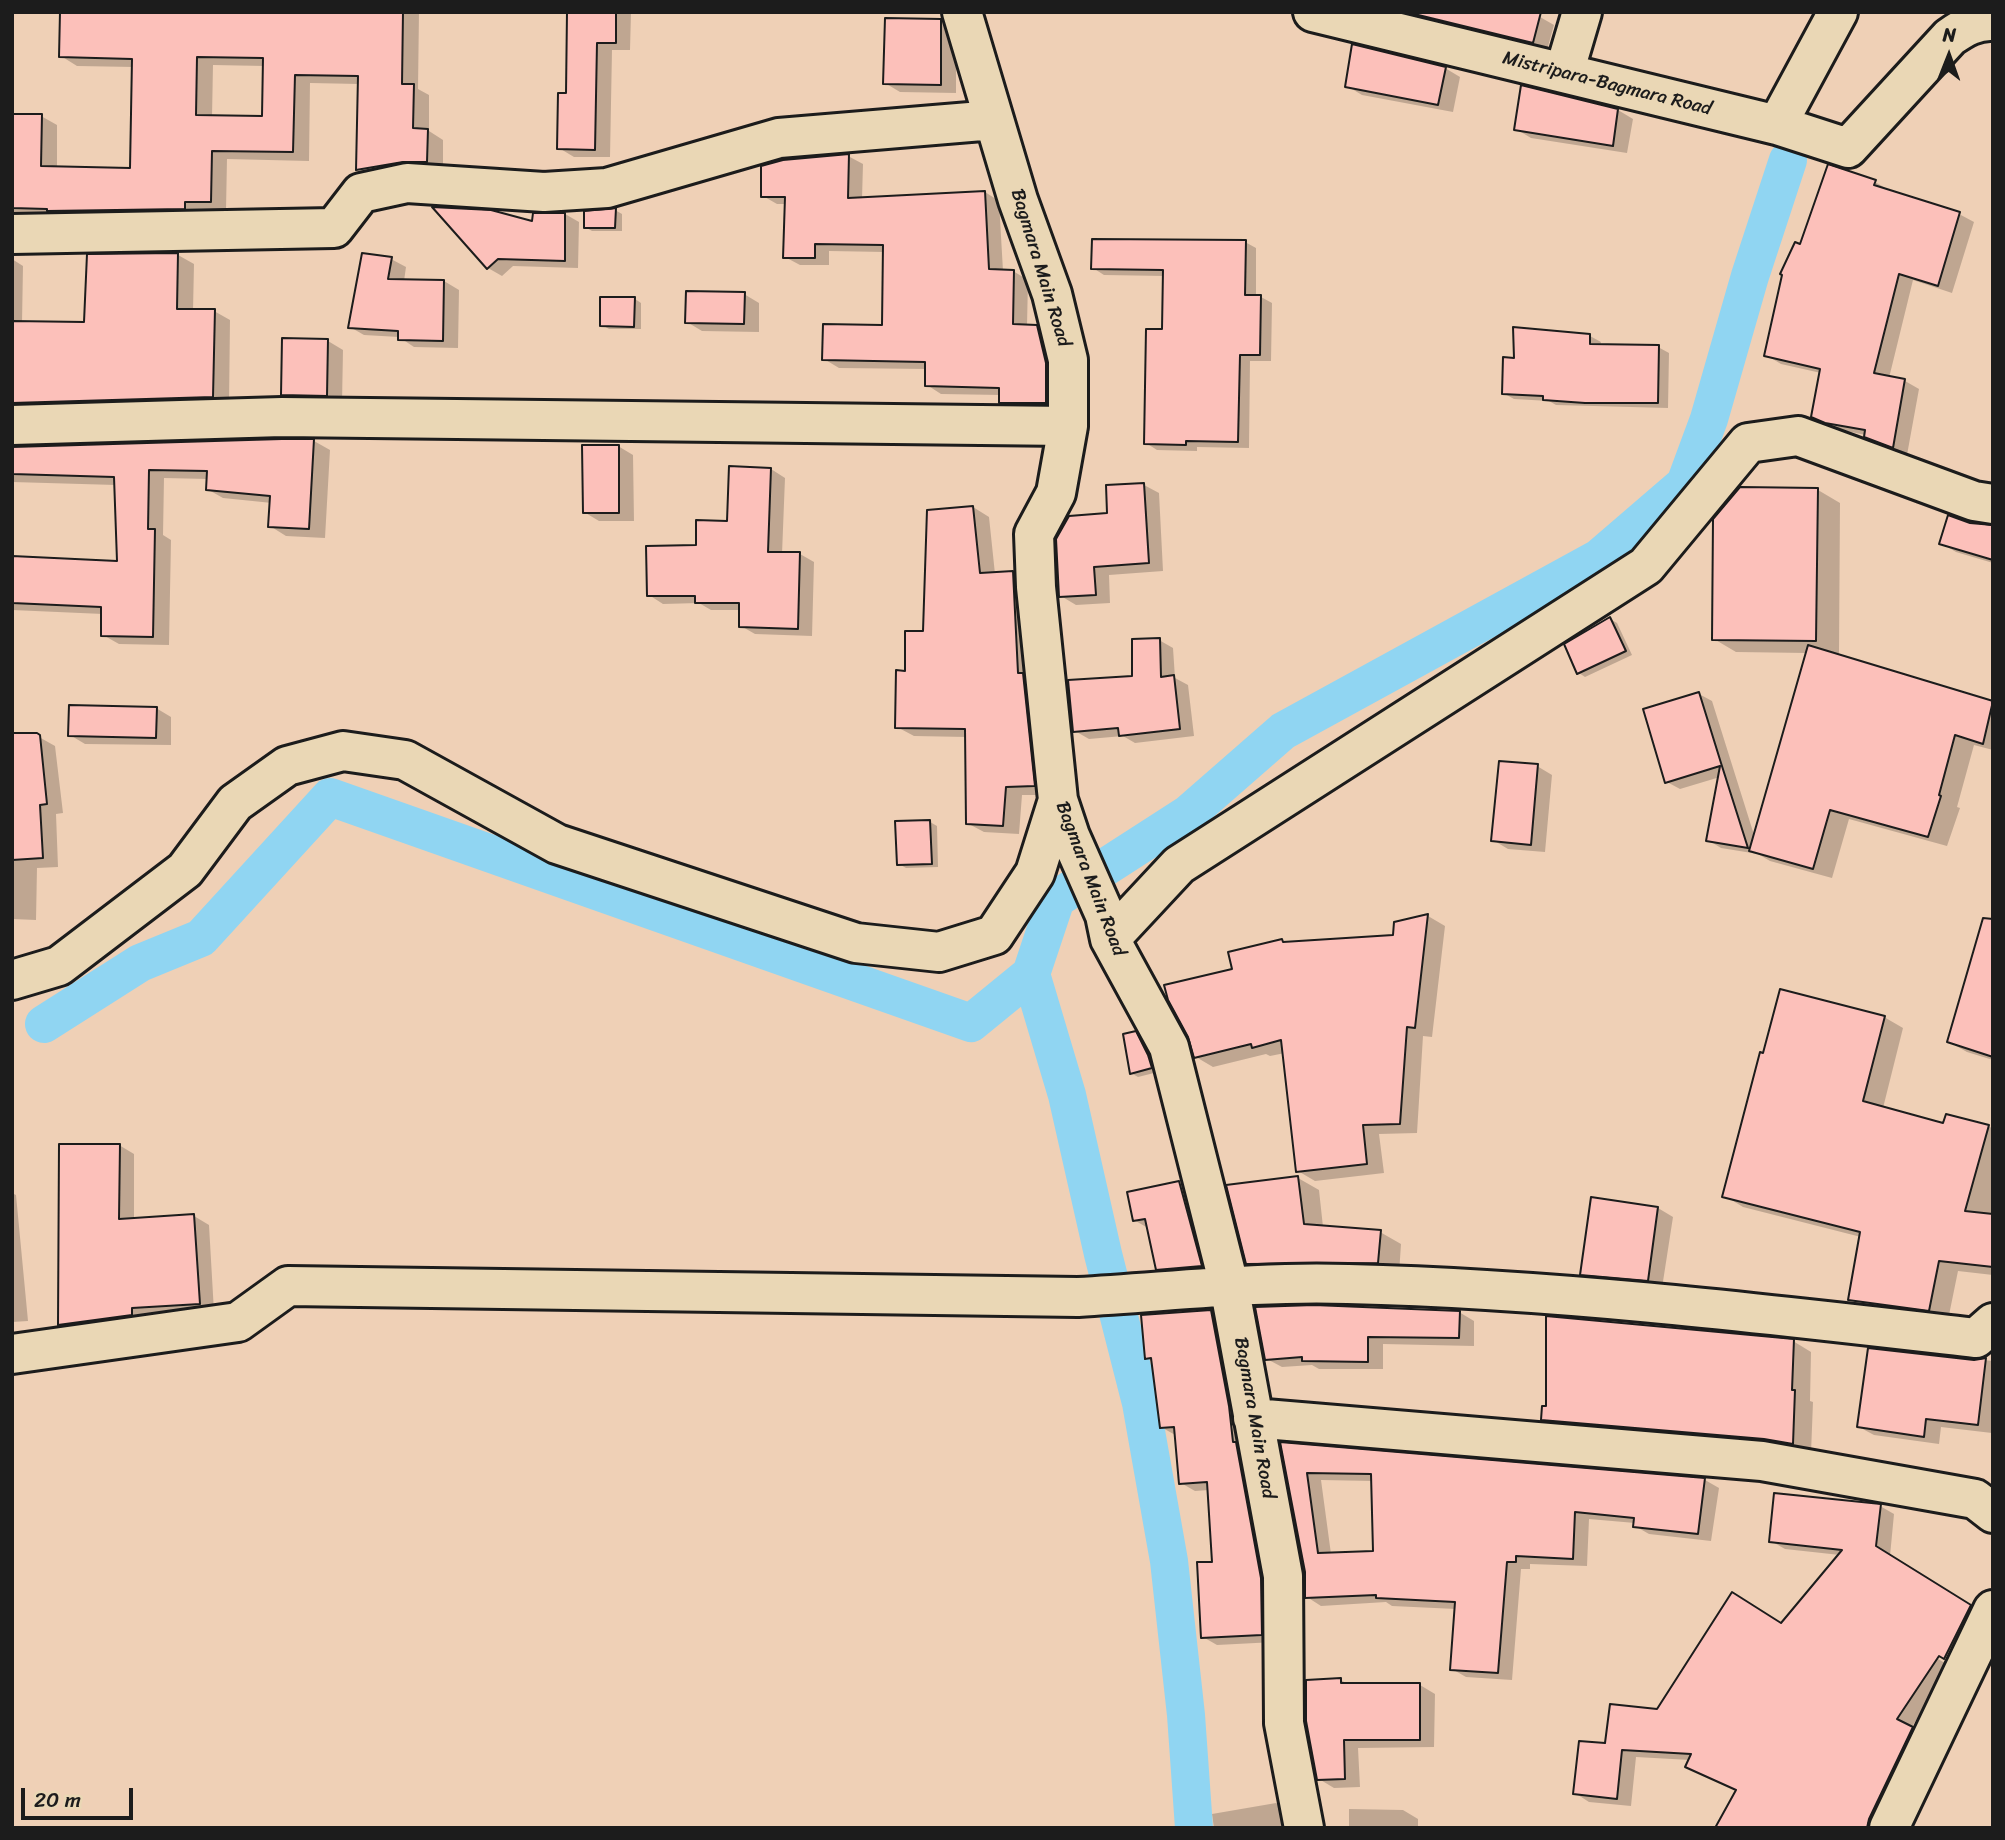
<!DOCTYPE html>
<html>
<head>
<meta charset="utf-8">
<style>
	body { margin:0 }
	#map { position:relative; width:2005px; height:1840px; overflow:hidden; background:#efd0b6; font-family:Sriracha,sans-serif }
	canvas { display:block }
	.frame { position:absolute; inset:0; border:14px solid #1c1c1c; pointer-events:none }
	.north { position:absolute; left:1914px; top:21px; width:70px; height:70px; -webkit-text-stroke:5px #ead7b5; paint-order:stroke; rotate:1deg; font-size:19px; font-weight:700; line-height:28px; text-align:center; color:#1c1c1c }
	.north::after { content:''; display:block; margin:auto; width:24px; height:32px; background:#1c1c1c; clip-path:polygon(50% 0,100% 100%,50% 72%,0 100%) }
	.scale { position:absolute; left:21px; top:1788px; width:112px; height:32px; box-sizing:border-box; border:4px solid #1c1c1c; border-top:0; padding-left:9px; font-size:21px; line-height:24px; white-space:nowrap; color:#1c1c1c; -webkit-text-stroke:5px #ead7b5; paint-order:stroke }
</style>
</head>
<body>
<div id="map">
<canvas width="2005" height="1840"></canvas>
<div class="frame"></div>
<div class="north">N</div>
<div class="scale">20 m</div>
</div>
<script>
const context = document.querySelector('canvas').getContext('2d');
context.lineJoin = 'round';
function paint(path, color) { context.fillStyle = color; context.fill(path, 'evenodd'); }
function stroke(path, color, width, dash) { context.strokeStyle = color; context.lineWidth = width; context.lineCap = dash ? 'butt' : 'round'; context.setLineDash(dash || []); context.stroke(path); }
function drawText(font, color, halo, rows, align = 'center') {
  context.font = font + ' Sriracha,sans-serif'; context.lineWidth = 5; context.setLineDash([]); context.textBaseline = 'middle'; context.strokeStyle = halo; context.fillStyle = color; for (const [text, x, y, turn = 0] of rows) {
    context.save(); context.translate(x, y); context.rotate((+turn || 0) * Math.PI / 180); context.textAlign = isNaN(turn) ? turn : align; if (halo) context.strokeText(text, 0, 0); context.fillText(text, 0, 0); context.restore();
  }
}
const shadow = new Path2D(`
	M62,12H419L418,89L429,95V131L443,140V171L374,178L358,169L359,84L310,83L309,161L227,159L226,210H200V217L12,229V116H41L57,125V168L132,169L134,67L77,66L61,56ZM213,65L265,66L264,118L212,117Z
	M569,12H631L630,50H612L610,157H574L559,148L568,95Z
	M1392,12H1523L1540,17L1554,25L1547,50Z
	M941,21L956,30V93L900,92L885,83Z
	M1445,68L1460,77L1453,112L1362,95L1347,86Z
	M1618,110L1633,119L1627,153L1531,138L1516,129Z
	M848,156L863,164L862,199L985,192L999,201L1003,271H1013L1028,280L1027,326L1036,327L1051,335L1060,411L1016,410L1001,402V395L941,394L927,385V369L839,368L824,359L883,327L885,252L829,251V265H800L785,257L786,204H777L763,196Z
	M1875,182L1889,190L1959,214L1974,222L1952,293L1913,280L1889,378L1905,381L1919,389L1907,455L1881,445L1866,435L1841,430L1813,417L1821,373L1781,364L1766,355L1801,247Z
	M615,210L622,214V231H592L585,227Z
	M565,214L579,222L578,268L513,266L502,276L488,268L534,224V215Z
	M1245,242L1256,248V297H1261L1272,303L1271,361H1250L1249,448L1197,447V451L1157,450L1146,443L1164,331L1165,276L1104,275L1093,268Z
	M178,255L194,264L193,311H214L230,320L229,405L12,420V259L23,266L22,323L86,324Z
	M391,259L406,267L404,281H444L459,290L458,348L414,347L399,337L364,335L350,327Z
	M744,294L759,303V332L702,331L687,322Z
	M635,299L641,303V329H609L602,325Z
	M1590,336L1601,342L1600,346L1658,347L1669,353L1668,408L1556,405L1549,401L1514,399L1503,393L1515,360Z
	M328,341L343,350L342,403H298L283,394Z
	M314,441L330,450L325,538L286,536L270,526L272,503L223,498L207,489L208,479L164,478L163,535L171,540L169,645L119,644L103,635V614L12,610V558L119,563L116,485L12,482V449Z
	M618,446L633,455L634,521H599L584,512Z
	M771,469L785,478L782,554H800L814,562L812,636L755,634L741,626L740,610H711L699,603L663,604L649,595L698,547L728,522Z
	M1144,485L1159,493L1163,571L1109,575L1110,603L1076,605L1061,596L1109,515Z
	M1818,490L1840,503L1839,653L1831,654L1993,703V750L1974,745L1957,807L1960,808L1947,846L1849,819L1832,878L1770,861L1758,854L1721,848L1708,840L1720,777L1680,789L1667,782L1699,694L1712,701L1755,838L1807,653L1736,652L1714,639Z
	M973,507L989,517L995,574L1013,573L1030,582L1050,795H1022L1019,834L984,832L967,823V737L914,736L897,727L907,672L925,633Z
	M1966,523L1993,527V563L1956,552L1941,543Z
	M1610,619L1617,623L1632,655L1585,677L1579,673Z
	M1159,640L1173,648L1175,678L1188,685L1194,736L1135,743L1123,736L1089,739L1075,731L1134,678Z
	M156,708L171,717V745L85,744L70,735Z
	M39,737L55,746L63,813L56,814L58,867L37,868L36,920L12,919V740Z
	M1537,766L1552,775L1545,852L1508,849L1493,840Z
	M930,822L937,826L938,867L906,868L899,864Z
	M1428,916L1445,926L1432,1037L1423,1036L1417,1133L1379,1134L1384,1173L1315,1181L1298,1171L1285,1053L1270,1056L1266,1054L1213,1067L1196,1057L1234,970L1282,941L1287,944L1395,937L1396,923Z
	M1993,956V1060L1967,1052L1949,1042Z
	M1884,1017L1903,1028L1883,1108L1944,1125L1947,1116L1993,1128V1275L1958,1271L1948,1320L1868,1310L1850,1299L1861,1237L1743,1207L1725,1196Z
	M1135,1033L1142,1037L1155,1060L1158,1072L1138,1077L1131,1073Z
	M119,1145L134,1154V1220L194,1216L209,1225L214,1312L146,1315L147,1323L74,1333L60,1324Z
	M1298,1178L1319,1190L1323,1227L1380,1232L1401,1244L1399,1274L1269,1275L1248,1262Z
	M1179,1183L1194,1191L1216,1274L1173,1277L1158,1269L1148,1228L1134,1220Z
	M12,1193L16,1195L28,1321L12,1322Z
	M1658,1208L1673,1217L1662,1288L1597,1282L1582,1274Z
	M1211,1311L1225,1320L1275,1642L1217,1645L1203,1637L1214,1563L1209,1490L1195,1491L1181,1483L1177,1436L1161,1427L1153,1362L1146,1358Z
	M1459,1312L1474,1321V1346L1383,1344V1369H1319L1312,1365L1282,1367L1267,1359Z
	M1793,1341L1811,1352L1810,1401L1813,1402L1811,1453L1561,1430L1543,1419Z
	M1984,1360L1993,1361L1992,1433L1941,1427L1939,1444L1874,1435L1859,1427L1974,1362Z
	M1283,1444L1705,1480L1719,1488L1711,1541L1649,1534L1635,1526V1523L1589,1519L1587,1566L1530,1564V1569H1521L1512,1680L1466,1677L1452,1669L1456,1609L1392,1606L1386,1602L1321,1606L1307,1597L1306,1572ZM1321,1480L1373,1481L1375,1552L1331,1554Z
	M1880,1506L1894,1514L1890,1556L1935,1657L1951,1667L1911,1728L1926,1737L1883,1828H1717L1738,1791L1687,1766L1690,1760L1636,1757L1631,1806L1589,1802L1575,1793L1606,1745L1782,1625L1840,1555L1785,1549L1771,1541Z
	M1341,1680L1349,1685H1420L1435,1694L1434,1747L1358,1748L1360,1787L1334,1788L1319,1779Z
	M1276,1803L1291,1811L1294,1828H1214L1212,1814Z
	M1349,1809L1403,1810L1418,1819V1828H1349Z`);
const canal = new Path2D(`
	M1031,974L1067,1095L1103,1254L1141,1403L1169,1561L1186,1715L1194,1828
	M44,1024L140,963L201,938L330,797L971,1023L1031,974L1056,899L1188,814L1283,731L1599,558L1685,484L1709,419L1750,276L1788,160`);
const building = new Path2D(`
	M60,12H403L402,84H414L413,128L428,129L427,162H403L356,170L358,76L295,75L293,152L212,151L211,202H185V209L47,211V209L12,208V114H42L41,166L130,168L132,59L59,57ZM197,57L263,58L262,116L196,115Z
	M567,12H616V43H597L595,150L557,149L558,93H566Z
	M1406,12H1541L1533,43Z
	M885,18L941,19V85L883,84Z
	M1352,44L1446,67L1438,105L1345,87Z
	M1521,85L1618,109L1613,146L1514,130Z
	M849,154L848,198L985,191L989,269L1014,270L1013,324L1037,325L1046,363V403H999V388L925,386V362L822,360L823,324L882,325L883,245L815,244V258H783L785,197H761V166L783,160Z
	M1828,164L1876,180L1874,185L1960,212L1938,286L1899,274L1874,373L1905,379L1893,448L1864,437L1865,430L1825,423L1811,417L1820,369L1764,356L1782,275L1780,274L1795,242L1800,244Z
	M432,207L491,210L532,221L533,213H565V261L498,259L487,269Z
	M616,208L615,228H584V211Z
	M1092,239L1246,240L1245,295H1261L1260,355H1240L1238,442L1186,441V445L1144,444L1146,329H1162L1163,270L1091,269Z
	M178,253L177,309H215L213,397L12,403V321L84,322L87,254Z
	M362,253L392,257L388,279L444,280L443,341L398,340V331L348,328Z
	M686,291L745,292L744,324L685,323Z
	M600,297H635L634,327L600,326Z
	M1513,327L1590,334V344L1659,345L1658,403H1585L1543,400V396L1502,394L1503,357L1514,358Z
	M282,338L328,339L327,396L281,395Z
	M282,439H314L309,529L268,527L270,496L206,490L207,471L149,470L148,529H155L153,637L101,636V607L12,603V556L117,561L114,477L12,474V447Z
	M582,445H619V513H583Z
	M729,466L771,468L768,552H800L798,629L739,627V603H695V596H647L646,546L696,545V520L727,521Z
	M1144,483L1149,563L1094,567L1096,595L1059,597L1056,539L1069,516L1107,513L1106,485Z
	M1740,487L1818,488L1816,641L1712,640L1713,519Z
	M973,506L980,573L1013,571L1018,673H1023L1035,786L1006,787L1003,826L966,824L965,729L895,728L896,670L905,671V631H923L927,510Z
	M1948,515L1970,523L1993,525V560L1939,544Z
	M1610,617L1626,651L1577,674L1564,644Z
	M1160,638L1161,677L1174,675L1180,729L1119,736L1118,728L1073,732L1068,680L1132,676V639Z
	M1808,645L1993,701L1983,744L1955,735L1939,795L1941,796L1928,837L1830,810L1813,869L1749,851Z
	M1699,692L1721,763L1748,848L1706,841L1720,766L1665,783L1643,709Z
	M69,705L157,707L156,738L68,736Z
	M12,733H37L40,735L47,804L40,805L43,858L12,860Z
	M1499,761L1538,764L1531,845L1491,841Z
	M930,820L932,864L897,865L895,821Z
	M1428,914L1415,1028L1407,1027L1400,1124L1363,1125L1367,1164L1296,1172L1281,1040L1252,1048L1251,1044L1194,1058L1188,1037L1168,1000L1164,985L1232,969L1228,952L1282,939L1283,942L1393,935L1394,922Z
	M1983,918L1993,919V1057L1947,1042Z
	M1780,989L1885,1016L1863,1101L1943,1123L1946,1114L1989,1125L1965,1211L1993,1214V1267L1939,1261L1929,1311L1848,1300L1860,1232L1722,1197L1760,1052L1763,1053Z
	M1136,1031L1148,1055L1152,1068L1130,1074L1123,1034Z
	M59,1144H120L119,1219L194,1214L200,1304L132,1308V1315L58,1325Z
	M1298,1176L1304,1224L1381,1230L1378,1263L1246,1264L1226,1185Z
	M1179,1181L1202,1266L1156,1270L1145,1219L1133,1221L1127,1192Z
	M1591,1197L1658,1207L1648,1281L1580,1275Z
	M1314,1305L1460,1311L1459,1338L1368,1337V1362L1302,1361V1357L1265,1360L1255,1307Z
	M1211,1310L1229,1406L1233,1442H1236L1261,1578L1262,1635L1201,1638L1197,1562H1212L1207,1482L1179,1484L1174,1427L1160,1428L1151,1358L1145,1359L1141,1315Z
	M1546,1316L1794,1339L1792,1390H1795L1793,1444L1764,1439L1541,1420L1542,1406H1546Z
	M1868,1348L1974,1360L1986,1358L1978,1425L1926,1419L1924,1437L1857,1427Z
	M1280,1442L1705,1478L1698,1534L1633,1527L1634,1518L1575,1512L1573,1559L1516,1556V1562H1507L1498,1673L1450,1670L1455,1602L1376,1598V1595L1305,1598V1572ZM1307,1473L1371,1474L1373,1551L1318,1553Z
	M1774,1493L1881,1504L1876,1546L1971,1605L1944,1659L1939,1656L1897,1719L1913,1727L1869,1819L1867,1828H1715L1736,1790L1685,1767L1691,1754L1622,1750L1617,1799L1573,1794L1579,1741L1605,1743L1610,1704L1657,1709L1732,1592L1781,1623L1842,1550L1769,1542Z
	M1341,1678V1683H1420V1740H1344L1345,1779L1317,1780L1306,1721V1680Z`);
const minor = new Path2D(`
	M962,12L1018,200L1052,294L1068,360V426L1056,493L1034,534L1036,587L1058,800L1070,836L1105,915L1110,939L1169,1047L1229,1285L1283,1576L1284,1723L1304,1828
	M1313,12L1777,125L1848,148L1950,37C1963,28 1976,20 1993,21
	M1564,73L1582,12
	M1777,125L1838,12
	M12,234L334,228L361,193L407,183L544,192L607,188L779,138L994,120
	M12,425L282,417L1068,426
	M1110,939L1179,865L1646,566L1748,443L1798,436L1974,501L1993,504
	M12,980L59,966L185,870L235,803L287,766L343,751L405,760L557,844L856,943L939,952L994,935L1035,873L1058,800
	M12,1354L238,1322L288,1286L1078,1297C1168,1292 1257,1281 1348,1284C1558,1289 1767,1314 1976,1338L1993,1323
	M1253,1418L1762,1461L1975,1499L1993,1513
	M1889,1828L1993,1610`);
const streetNames = [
	["Mistripara-Bagmara Road",1607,84,14],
	["Bagmara Main Road",1040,268,73],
	["Bagmara Main Road",1090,879,69],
	["Bagmara Main Road",1254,1418,80]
];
paint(shadow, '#0003');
stroke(canal, '#90d5f2', 38);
paint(building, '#fcc0ba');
stroke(building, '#1c1c1c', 2);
stroke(minor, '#1c1c1c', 44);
stroke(minor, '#ead7b5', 38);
drawText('19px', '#1c1c1c', '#ead7b5', streetNames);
</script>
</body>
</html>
